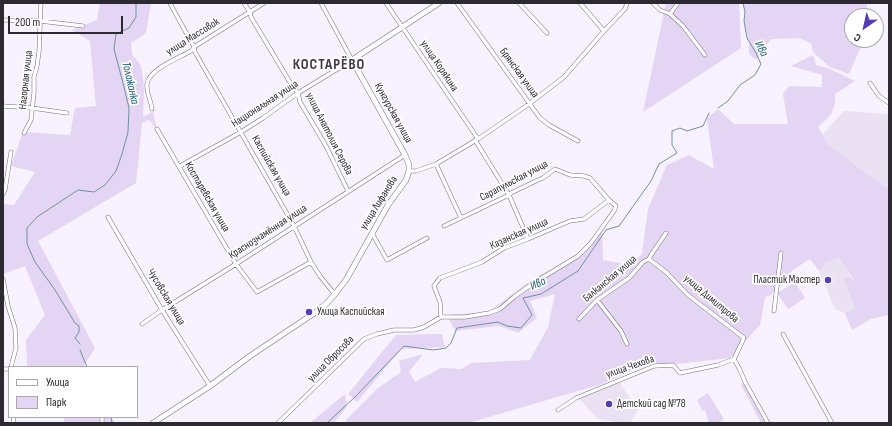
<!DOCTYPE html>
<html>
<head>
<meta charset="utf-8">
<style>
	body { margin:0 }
	#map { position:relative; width:892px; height:426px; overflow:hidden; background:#f8f1ff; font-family:"Sofia Sans Condensed",sans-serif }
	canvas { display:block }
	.frame { position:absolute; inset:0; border:4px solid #2d2931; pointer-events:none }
	.legend { position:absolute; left:8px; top:366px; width:130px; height:52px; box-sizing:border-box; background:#fff; border:1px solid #aba9ad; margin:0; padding:5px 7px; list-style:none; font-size:12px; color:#2d2931 }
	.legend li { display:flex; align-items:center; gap:8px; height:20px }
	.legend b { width:20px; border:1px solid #aba9ad }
	.north { position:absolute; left:844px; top:8px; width:40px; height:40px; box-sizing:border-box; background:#fff; border:1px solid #aba9ad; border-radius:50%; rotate:214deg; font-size:11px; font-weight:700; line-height:16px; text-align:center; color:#2d2931 }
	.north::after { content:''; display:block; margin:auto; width:14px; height:18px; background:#533db5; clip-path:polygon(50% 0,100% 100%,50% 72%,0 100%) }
	.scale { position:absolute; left:8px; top:16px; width:115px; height:18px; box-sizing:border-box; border:2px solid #2d2931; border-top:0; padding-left:5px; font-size:12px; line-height:14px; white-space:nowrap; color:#2d2931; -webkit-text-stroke:3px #fff; paint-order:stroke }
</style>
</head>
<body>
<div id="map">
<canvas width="892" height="426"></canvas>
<div class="frame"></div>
<ul class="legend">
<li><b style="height:5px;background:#fff"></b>Улица</li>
<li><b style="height:11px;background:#e3d5f3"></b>Парк</li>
</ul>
<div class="north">С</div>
<div class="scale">200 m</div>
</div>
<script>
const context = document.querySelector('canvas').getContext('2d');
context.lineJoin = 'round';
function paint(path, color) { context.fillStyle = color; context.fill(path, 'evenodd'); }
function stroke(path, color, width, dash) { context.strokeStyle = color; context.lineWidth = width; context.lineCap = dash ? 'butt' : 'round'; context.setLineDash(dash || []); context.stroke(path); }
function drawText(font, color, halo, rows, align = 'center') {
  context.font = font + ' "Sofia Sans Condensed",sans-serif'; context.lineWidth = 3.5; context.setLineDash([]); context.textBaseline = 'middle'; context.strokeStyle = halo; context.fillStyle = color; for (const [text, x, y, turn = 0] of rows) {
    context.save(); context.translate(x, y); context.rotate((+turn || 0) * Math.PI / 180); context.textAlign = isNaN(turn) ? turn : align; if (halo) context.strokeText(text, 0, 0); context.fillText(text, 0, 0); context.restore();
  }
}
const built = new Path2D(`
	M844,111L889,114V189L875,180L829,145L823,134Z
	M839,258L855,282V308L845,313L835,309L819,271L823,268L825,262Z
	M619,382L638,410L630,423H622L597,419L580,399Z`);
const green = new Path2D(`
	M100,3H151L146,33L131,43L132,54L141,66L143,78L144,91L143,117L152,112L154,113V117L157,129L149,120L142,123L136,183L38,241L95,348L83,367H27L26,340L45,315L25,266L3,274V204L14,205L35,172L11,166L23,132L70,135L75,108L96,106L90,41L72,30L97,20Z
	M666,3H739L741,48L643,112Z
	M743,3H867V12L869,16H852V40H864L849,74L830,67L813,52L811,43L799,38L771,39L756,60L749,54V43L747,38L744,21L745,12Z
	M813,55L816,65L830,69L855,81L835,94C836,112 830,116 818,127L829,145L875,180L889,189V315L871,319L852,330L845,313L855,308L844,279L849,278L855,281L839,258L825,262L823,268L819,271L810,259L794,269L771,295L765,297L760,325L730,358L676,364L653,363L635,369L602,384L468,423H348L346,420L378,388L401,372L399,361L423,354L409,372L415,382L441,368L461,369L472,363L530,360L548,327L555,294L530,301L537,318L518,333L499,326L455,331L447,315L488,312L530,281L575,256L602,228L603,260L630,265L642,254L648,209L667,165L689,155L714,169L707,119L718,109L734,124H788L783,94L789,86L822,87V75L791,66Z
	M795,282L805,298L788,309L777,293Z
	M442,334L445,347L401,349L357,402L348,394L396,335Z
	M744,383L765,423H761L741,385Z
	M708,393L724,419L719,423H709L705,410L703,411L697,400Z
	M345,394L347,406L334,423H310Z
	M64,417H111L115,423H64Z`);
const stream = new Path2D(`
	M718,108L728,101L740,85L755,75L761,64L756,53L747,38L744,21L745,12L743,3
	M80,344L75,338L79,332V326L75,323L55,290L35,262L27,244V228L37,217L78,190L94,192L105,185L116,171L122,154L128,132L129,108L124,87L114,49L116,34L129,28L136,17V3
	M80,350L87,367
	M111,417L112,423
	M327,423L355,397L404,346L433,350L446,348L451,343L457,328L498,322L507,326L521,328L532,315L523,298L541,294L578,271L606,230L619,226L651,181L659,164L677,153L672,145V131L680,128L687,131L703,126L709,113`);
const street = new Path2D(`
	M170,3L173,9L194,47L195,52L294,226L311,262L320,276L332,291L335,294
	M244,3L250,12L251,17L291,84L298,93L300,102L326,146L348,191
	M386,3L478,139
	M457,3L540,118L549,125L578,141
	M519,3L547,33
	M580,3L604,31
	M653,3L660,10L670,14L683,26L705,55
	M670,14L678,3
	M3,20L40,21L83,26
	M870,83L879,96L889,103
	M3,106L32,108L67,113
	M152,109C151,100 146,93 147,84C149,69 179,58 191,51L194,47L264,3
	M157,129L236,264L257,292L311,262
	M24,133L31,120L34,93V77L37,66L39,52L41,3
	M475,140L509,195L528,239
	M436,164L461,218
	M180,166L241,132L263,118L298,93L349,62L352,60L321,3
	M409,171H416L436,164L478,139L529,104L564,77L604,31L625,9L627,3
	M3,194L5,190L11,152
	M108,217L162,310L210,386
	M372,233L387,260L427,238
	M649,259L667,273L688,295L744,338L734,359
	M3,279L8,306L15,328L16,348L11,367
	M597,300L621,331L627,344
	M774,311L781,253
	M441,317L440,302L434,286L436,283L440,278L482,262L504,248L528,239L570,221L584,219L609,200
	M579,319L597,300L629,278L643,262L649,259L651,255L666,233
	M142,324L162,310L236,264L405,155
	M783,334L832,423
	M734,359L740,370L745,382L768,423
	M3,369H9
	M558,410L576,398L654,366L673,365L680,373L718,365L734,359
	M13,423L14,417
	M102,423V417
	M278,423L364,339L377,334L394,330H414L424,327L441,317H465L489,313L500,309L514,297L532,284L578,256L591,243L614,211L616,206L609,200L590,178L584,176L570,175L555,169L543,178L538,180L511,193L509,195L444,226`);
const secondary = new Path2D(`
	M153,423L210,386L250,356L316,312L327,303L335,294L346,280L388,205L406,180L409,171V165L405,155L352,60L439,3`);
const markers = [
	[828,280,4,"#533db5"],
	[309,312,4,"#533db5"],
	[609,404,4,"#533db5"]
];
const streetNames = [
	["улица Массовок",193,37,-32],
	["улица Корякина",439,66,56],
	["Брянская улица",519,73,54],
	["Нагорная улица",26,80,-84],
	["Национальная улица",265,104,-33],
	["Кунгурская улица",393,113,61],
	["улица Анатолия Серова",329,134,63],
	["Каспийская улица",271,166,60],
	["Сарапульская улица",514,181,-28],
	["Костаревская улица",207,197,60],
	["улица Лифанова",379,203,-58],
	["Краснознамённая улица",268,232,-33],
	["Казанская улица",519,234,-24],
	["Балканская улица",610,279,-40],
	["Чусовская улица",166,297,59],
	["улица Димитрова",711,299,40],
	["улица Обросова",331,359,-45],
	["улица Чехова",630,367,-19]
];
const poiNames = [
	["Пластик Мастер",820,280,"right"],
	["Улица Каспийская",317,312],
	["Детский сад №78",617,404]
];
const waterNames = [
	["Ива",761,49,63],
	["Толожанка",130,83,77],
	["Ива",538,284,-24]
];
const districtNames = [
	["КОСТАРЁВО",329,65]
];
paint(built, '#eae1f3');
paint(green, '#e3d5f3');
stroke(stream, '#7191a2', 1);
stroke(street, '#756c7f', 4.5);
stroke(secondary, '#756c7f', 6);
stroke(street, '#fff', 3.5);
stroke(secondary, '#fff', 5);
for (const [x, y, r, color] of markers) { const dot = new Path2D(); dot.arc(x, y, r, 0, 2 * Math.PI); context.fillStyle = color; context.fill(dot); stroke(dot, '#fff', 1.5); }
drawText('11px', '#2d2931', '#fff', streetNames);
drawText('11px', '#2d2931', '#fff', poiNames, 'left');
drawText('italic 12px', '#205c73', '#fff', waterNames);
context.letterSpacing = '1px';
drawText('bold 15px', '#403749', '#fff', districtNames);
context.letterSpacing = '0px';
</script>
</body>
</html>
